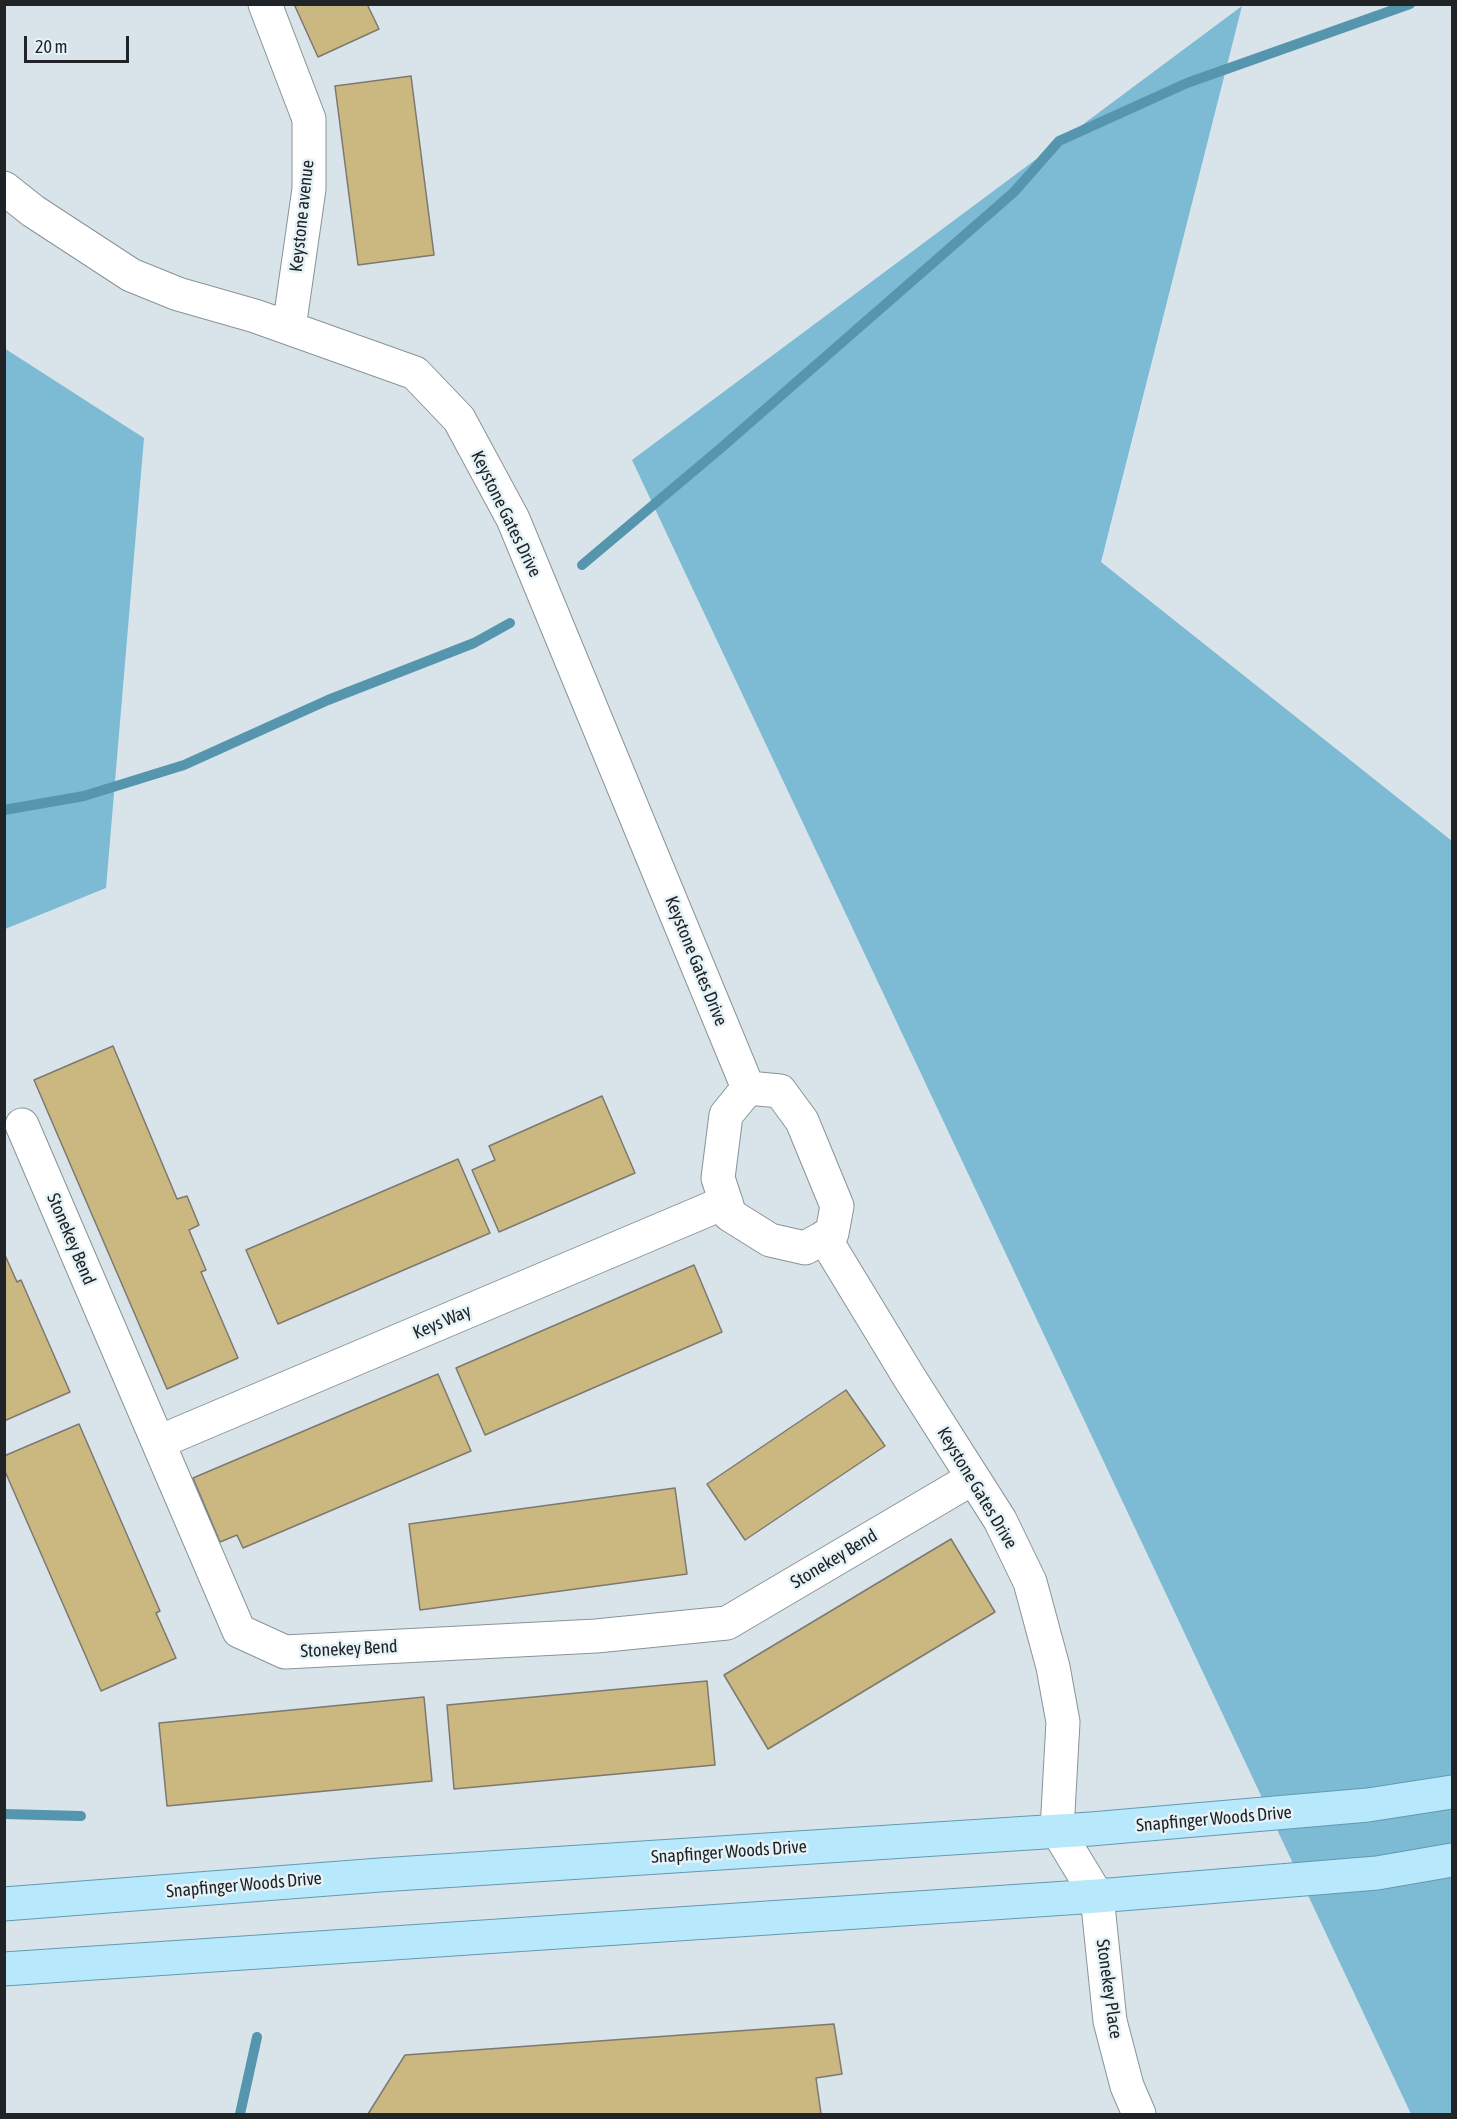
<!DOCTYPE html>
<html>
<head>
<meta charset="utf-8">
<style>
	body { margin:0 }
	#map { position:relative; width:1457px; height:2119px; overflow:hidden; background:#d8e4ea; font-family:"Asap Condensed",sans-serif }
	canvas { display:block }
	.frame { position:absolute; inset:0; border:6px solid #202426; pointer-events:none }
	.scale { position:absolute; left:24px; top:36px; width:105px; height:27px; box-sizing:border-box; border:3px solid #202426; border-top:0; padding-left:8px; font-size:18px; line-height:21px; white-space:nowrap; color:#202426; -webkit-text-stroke:4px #e5f2f7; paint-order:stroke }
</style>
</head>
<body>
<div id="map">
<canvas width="1457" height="2119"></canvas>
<div class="frame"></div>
<div class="scale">20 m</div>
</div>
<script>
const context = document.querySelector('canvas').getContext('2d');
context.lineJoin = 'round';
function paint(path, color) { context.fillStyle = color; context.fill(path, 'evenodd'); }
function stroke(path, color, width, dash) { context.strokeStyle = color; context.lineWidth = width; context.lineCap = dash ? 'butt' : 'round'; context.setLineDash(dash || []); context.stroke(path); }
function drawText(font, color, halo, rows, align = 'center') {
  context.font = font + ' "Asap Condensed",sans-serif'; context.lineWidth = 5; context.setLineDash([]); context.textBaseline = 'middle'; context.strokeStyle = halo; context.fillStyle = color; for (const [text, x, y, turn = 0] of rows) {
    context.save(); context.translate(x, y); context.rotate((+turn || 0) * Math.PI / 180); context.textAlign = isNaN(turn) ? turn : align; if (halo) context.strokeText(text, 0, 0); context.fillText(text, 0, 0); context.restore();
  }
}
const green = new Path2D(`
	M1242,6L1101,562L1452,841V2114H1411L632,460Z
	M4,348L144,438L106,888L5,929Z`);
const stream = new Path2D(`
	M582,565L721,448L1014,192L1059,141L1187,83L1410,4
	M4,810L84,796L184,765L328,700L474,643L510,623
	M4,1814L81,1816
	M240,2114L257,2037`);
const building = new Path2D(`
	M294,4H367L379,29L318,57Z
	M411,76L434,255L358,265L335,86Z
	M113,1046L177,1199L187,1196L199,1225L189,1230L206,1270L201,1272L238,1358L167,1389L34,1080Z
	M602,1096L635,1173L499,1232L472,1170L495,1160L489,1146Z
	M458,1159L490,1233L278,1324L246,1250Z
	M4,1253L17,1282L21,1280L70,1392L4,1421Z
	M694,1265L722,1332L485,1435L456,1368Z
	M438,1374L471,1451L243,1548L237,1535L220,1542L193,1478Z
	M846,1390L885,1446L745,1540L707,1484Z
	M79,1424L160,1611L156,1613L176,1658L101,1691L4,1469V1456Z
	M675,1488L687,1574L420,1610L409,1524Z
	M951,1539L995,1612L768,1749L724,1675Z
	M707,1681L715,1765L454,1789L447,1705Z
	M424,1697L432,1781L167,1806L159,1723Z
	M834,2024L842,2074L816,2078L821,2114H368L405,2055Z`);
const minor = new Path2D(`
	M265,4L309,119V189L289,328
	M4,188L33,211L131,275L178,294L255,316L415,373L459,419L513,519L748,1088
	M748,1088L780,1091L802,1121L837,1206L832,1233L805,1248L770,1240L730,1215L718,1178L726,1115Z
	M22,1125L239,1631L285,1652L596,1636L727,1623L973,1478
	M824,1237L909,1377L1000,1520L1030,1582L1053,1667L1063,1722L1057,1830L1097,1896L1110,2021L1127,2086L1139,2114
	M159,1442L726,1202`);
const major = new Path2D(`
	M4,1904L380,1875L1091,1829L1368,1805L1452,1792
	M4,1969L1097,1896L1377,1873L1452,1860`);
const streetNames = [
	["Keystone avenue",302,216,-84],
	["Keystone Gates Drive",506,514,64],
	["Keystone Gates Drive",696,961,68],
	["Stonekey Bend",71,1239,67],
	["Keys Way",442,1322,-23],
	["Keystone Gates Drive",977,1488,59],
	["Stonekey Bend",834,1559,-31],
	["Stonekey Bend",349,1649,-3],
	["Snapfinger Woods Drive",1214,1819,-5],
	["Snapfinger Woods Drive",729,1852,-4],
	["Snapfinger Woods Drive",244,1885,-5],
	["Stonekey Place",1109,1989,82]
];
paint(green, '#7dbad3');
stroke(stream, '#5695ae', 10);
paint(building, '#cbb780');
stroke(building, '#7d7970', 1.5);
stroke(minor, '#889498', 35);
stroke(major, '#639ab0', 35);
stroke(minor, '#fff', 33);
stroke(major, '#b7e8fc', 33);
drawText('18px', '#202426', '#e5f2f7', streetNames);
</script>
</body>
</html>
